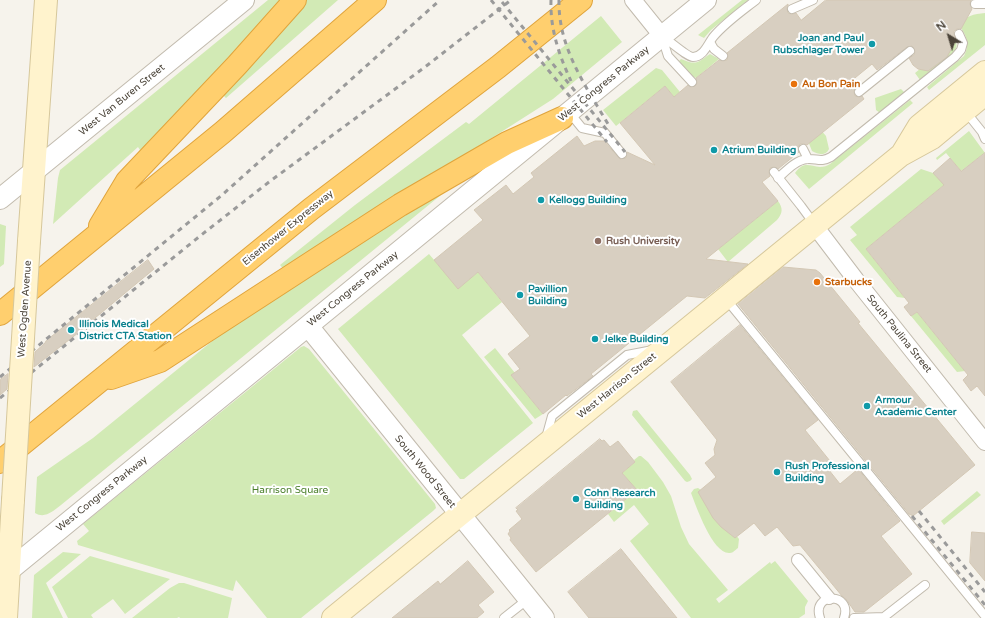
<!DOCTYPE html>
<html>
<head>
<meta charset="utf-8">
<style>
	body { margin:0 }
	#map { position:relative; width:985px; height:618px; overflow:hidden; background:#f6f3ec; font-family:"Varela Round",sans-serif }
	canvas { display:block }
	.north { position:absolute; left:929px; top:16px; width:40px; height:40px; -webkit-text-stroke:3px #fff; paint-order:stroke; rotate:322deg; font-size:11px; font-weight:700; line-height:16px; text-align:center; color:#4b4439 }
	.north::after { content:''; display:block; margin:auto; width:14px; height:18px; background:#4b4439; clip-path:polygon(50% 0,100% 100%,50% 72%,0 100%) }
</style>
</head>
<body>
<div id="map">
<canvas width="985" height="618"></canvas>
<div class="north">N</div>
</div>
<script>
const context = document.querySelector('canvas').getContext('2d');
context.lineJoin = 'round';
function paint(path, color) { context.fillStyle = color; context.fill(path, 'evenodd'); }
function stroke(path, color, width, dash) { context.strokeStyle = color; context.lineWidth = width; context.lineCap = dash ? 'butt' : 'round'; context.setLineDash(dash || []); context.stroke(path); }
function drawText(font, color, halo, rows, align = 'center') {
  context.font = font + ' "Varela Round",sans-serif'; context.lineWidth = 4; context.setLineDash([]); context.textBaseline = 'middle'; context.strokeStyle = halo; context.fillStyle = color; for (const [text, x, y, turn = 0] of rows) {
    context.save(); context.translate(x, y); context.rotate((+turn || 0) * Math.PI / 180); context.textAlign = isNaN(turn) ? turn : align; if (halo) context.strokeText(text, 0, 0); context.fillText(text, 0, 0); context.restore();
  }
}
const green = new Path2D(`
	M268,0H284L177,119L140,150L138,147L53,224L58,178L60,170Z
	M305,0H338L226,98L221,93Z
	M742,0H748L711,30L704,38L698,35Z
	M985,13V45L929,90L927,87L964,56C970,44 967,36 959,25C965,16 974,14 985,13Z
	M601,16L622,42L553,99L418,185L285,271L280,265L355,205L466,122L469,124Z
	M954,39C958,44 957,48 953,53L920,80L915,73L946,48Z
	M710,54L719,59L696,78L691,75L679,61L681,59C697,66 698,62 710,54Z
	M656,68L662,70L680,92L674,97L665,86L616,126L603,110Z
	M901,89L905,93L880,113L876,110L875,98Z
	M910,100L913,103L809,189L795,173C804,161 809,166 820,167C824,167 827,166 830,164Z
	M820,129L826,136L829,149C825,157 818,154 812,151L808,141Z
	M969,131L985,153L961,171L946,153L937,160L936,158Z
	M921,169L933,173L937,177L943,173L949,181L866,249L905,298L897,297L850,240L857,235L850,227Z
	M452,186L61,505C53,511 45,519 35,513L37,477L93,438L216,338L255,309L387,224Z
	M778,201C783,208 783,213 777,220L728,262L718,249Z
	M0,224L6,226L4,264L0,267Z
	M429,254L458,288L478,272L502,302L462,335L533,423L464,479H460L338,329Z
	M917,312L965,371L957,372L911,316Z
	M304,346L309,349L435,504L436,508L433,511L301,618H267L236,580L233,591L78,545L77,541L89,531L83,524L301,347Z
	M495,348L515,373L512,376L543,414L535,419L484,357Z
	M637,410L690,475L692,479L690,481L687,482L685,481L632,415L633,411Z
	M639,456H641L648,462L663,482L671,496L681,527L689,544L728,590L716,599L719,603L770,562L771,564L775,561L808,601L805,607V614L799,618H691L630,541L649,524L634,505L614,522L608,514L636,490L622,473L635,462L634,460Z
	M698,488L701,490L739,539L738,548C735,550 733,553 730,553C713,555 696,506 691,493L694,489Z
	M977,491L981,495L944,525L941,521Z
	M63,552L81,554L46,583L63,618H32L34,575Z
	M90,556L170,579L125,614L113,599L91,615L93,618H68L52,587Z
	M179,583H184L232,598L228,618H180L179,617L177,618H132L170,588Z`);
const building = new Path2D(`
	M826,0H971L970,4L972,9L961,29H957L954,31V34L956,40L947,57L928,71L918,69L913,65L909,58L914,55L915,51L912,46L907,47L877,70L872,64L850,82L855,88L854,92L855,96L859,97L862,96L864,99L807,145L804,144H800L798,148L799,152L778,169L774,167L770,168L769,172L770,176L762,182L778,201L706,259L748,264L705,298L687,296L682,300L591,374L593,376L567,396L566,395L543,414L511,375L520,369L508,354L530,336L478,272L458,289L434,260L483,220L474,210L506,185L513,194L534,177L531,173L577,136L584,146L595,141H604L620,159L626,158L627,152L655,165L620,123L665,86L674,97L688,85L691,87L695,86L697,83L696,78L719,60L723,61L727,60L728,56L727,53L788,4V5L787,9L788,13L792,14L796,13L801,20Z
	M985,153V396L977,386L971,391L963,380L968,375L917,312L911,316L904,307L909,303L866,249L944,185L933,173L950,158L961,171Z
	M148,260L154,269L95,318L96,319L34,367L35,352L45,343L46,341Z
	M783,267L816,270L820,273L860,322L858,323L975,465L913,516L909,514L738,304Z
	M740,325L818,420L805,430L830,461L825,465L840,484L858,469L900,521L881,536L912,574L864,612H855L846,599L842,596L800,545L793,546L777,527L765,536L754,523L735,538L721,527L713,518L698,492L716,477L705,463L715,455L714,449L717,440L671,382Z
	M8,374L7,389L0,395V380Z
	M600,439L602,441L604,440L610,447L618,441L635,462L622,473L637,490L536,572L510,540L511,538L508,534L510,531L509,530L522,519L516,511L518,510L516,508Z
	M972,532L985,533V581L970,563Z
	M621,549L677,618H589L568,592Z
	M468,561L494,592L478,605L484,612L477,618H392L438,581L440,584Z`);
const service = new Path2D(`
	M975,4H985
	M792,9L813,0
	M662,37L668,56L692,82
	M663,37C670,41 687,57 693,57C704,57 708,43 714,36C726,22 742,11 756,0
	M710,42L714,49L723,56
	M859,92L910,51
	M569,112L582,128L605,133L622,154
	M966,112L982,132L985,139
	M803,149L808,159
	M774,172L801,206L815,225
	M778,178C786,171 796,160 807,159C817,158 820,163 831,157L955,57L961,50L963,43L959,34
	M726,299L985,616
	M546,438L552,416L627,355L653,350
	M504,618L528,599
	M820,618C811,592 853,592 844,618
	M854,618L884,617L925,585`);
const pedestrian = new Path2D(`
	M798,560L829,598`);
const minor = new Path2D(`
	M633,0L662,36
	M815,226L856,280L985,442`);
const tertiary = new Path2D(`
	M0,199L244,0
	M308,326L544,618
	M0,578L706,0`);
const secondary = new Path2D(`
	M902,154L919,126L985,72
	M29,241L46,0
	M6,618L13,500
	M333,618L901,155L932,138L985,94`);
const motorway = new Path2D(`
	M100,226L127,181L237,65L295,0
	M0,314L223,132L375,0
	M111,378L160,361L400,205L507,143L562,118
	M0,462L311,209L498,67L581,0`);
const rail = new Path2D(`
	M491,0L607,142
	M551,0C550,29 559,55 571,81
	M559,0C558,47 585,85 608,124
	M502,2L625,152
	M0,377L222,195L440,0
	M0,398L200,236L269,182L425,67L511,0
	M919,511L985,592
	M912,516L985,605`);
const secondaryBridge = new Path2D(`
	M13,500L29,241`);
const markers = [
	[872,44,4,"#0f9aa8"],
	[794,84,4,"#e8710a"],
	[714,150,4,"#0f9aa8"],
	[541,200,4,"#0f9aa8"],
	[598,241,4,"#8d6e63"],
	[817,282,4,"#e8710a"],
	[520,295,4,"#0f9aa8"],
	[71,330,4,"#0f9aa8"],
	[595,339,4,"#0f9aa8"],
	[867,406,4,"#0f9aa8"],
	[777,472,4,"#0f9aa8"],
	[576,499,4,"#0f9aa8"]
];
const cultureNames = [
	["Joan and Paul",864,38,"right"],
	["Rubschlager Tower",864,50,"right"],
	["Atrium Building",722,150],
	["Kellogg Building",549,200],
	["Pavillion",528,289],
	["Building",528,301],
	["Illinois Medical",79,324],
	["District CTA Station",79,336],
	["Jelke Building",603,339],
	["Armour",875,400],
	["Academic Center",875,412],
	["Rush Professional",785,466],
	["Building",785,478],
	["Cohn Research",584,493],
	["Building",584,505]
];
const streetNames = [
	["West Congress Parkway",604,84,-39],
	["West Van Buren Street",122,100,-39],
	["Eisenhower Expressway",288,228,-39],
	["West Congress Parkway",353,289,-39],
	["West Ogden Avenue",25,309,-86],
	["South Paulina Street",899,334,51],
	["West Harrison Street",617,386,-39],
	["South Wood Street",425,472,51],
	["West Congress Parkway",102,494,-39]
];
const foodNames = [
	["Au Bon Pain",802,84],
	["Starbucks",825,282]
];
const educationNames = [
	["Rush University",606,241]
];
const parkNames = [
	["Harrison Square",290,490]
];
paint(green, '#d2eab5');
paint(building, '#d8cfc1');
stroke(building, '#d3c7b4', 1);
stroke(service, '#c2bbae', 10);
stroke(pedestrian, '#c2bbae', 14);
stroke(minor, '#c2bbae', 18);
stroke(tertiary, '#c2bbae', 22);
stroke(secondary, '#d6c79b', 24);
stroke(motorway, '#e0a43c', 24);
stroke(service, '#fff', 8);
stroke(pedestrian, '#fff', 12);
stroke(minor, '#fff', 16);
stroke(tertiary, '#fff', 20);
stroke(secondary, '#fff3cd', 22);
stroke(motorway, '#ffcf6e', 22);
stroke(rail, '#9a9a9a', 3, [5, 5]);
stroke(secondaryBridge, '#d6c79b', 24, []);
stroke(secondaryBridge, '#fff3cd', 22);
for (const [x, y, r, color] of markers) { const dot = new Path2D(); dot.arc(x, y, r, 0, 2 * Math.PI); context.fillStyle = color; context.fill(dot); stroke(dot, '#fff', 1.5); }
drawText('bold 10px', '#0d838f', '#fff', cultureNames, 'left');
drawText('10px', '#4b4439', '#fff', streetNames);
drawText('bold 10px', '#c56008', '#fff', foodNames, 'left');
drawText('bold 10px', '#785e54', '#fff', educationNames, 'left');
drawText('10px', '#4a7f2a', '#fff', parkNames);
</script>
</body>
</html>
